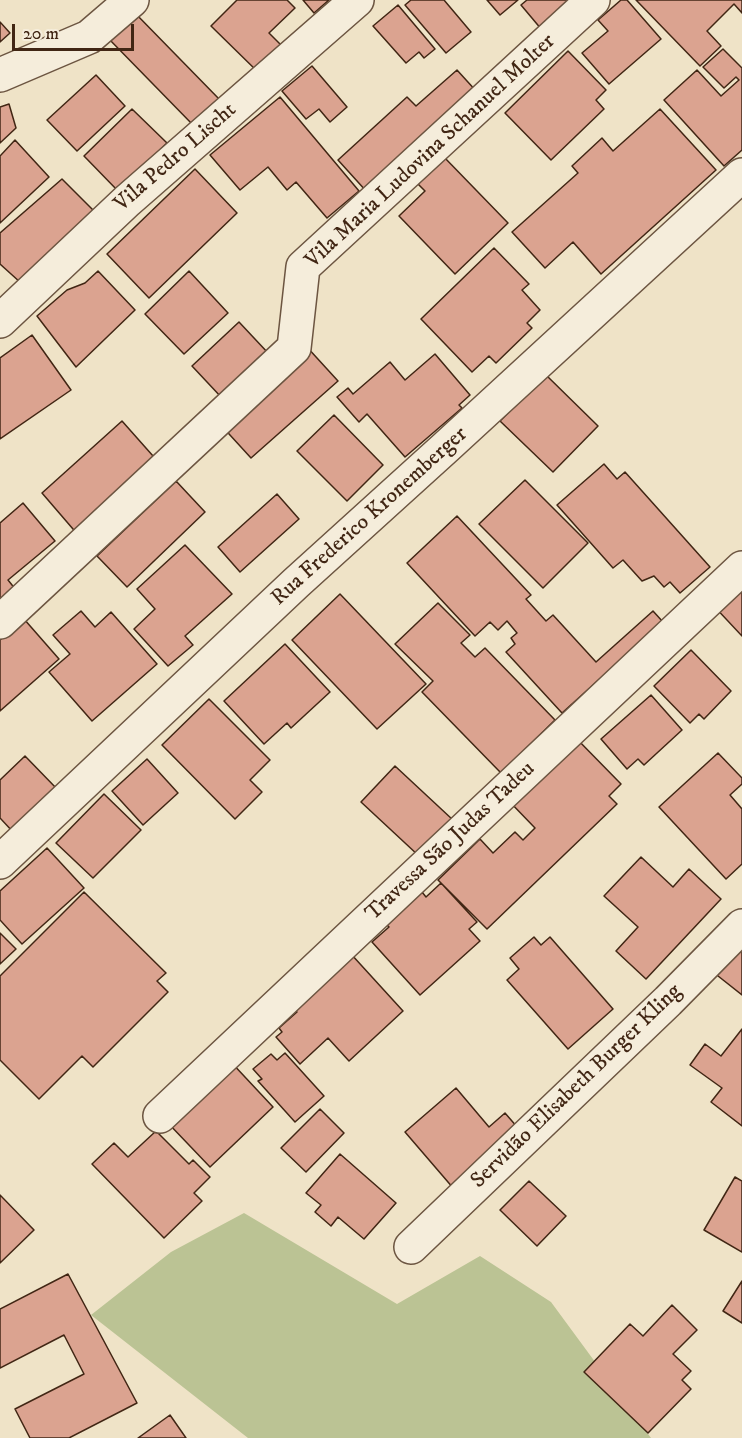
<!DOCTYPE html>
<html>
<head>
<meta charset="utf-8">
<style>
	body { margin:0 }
	#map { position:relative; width:742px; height:1438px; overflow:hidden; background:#efe3c7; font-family:"IM FELL DW Pica",serif }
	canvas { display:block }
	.scale { position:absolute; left:12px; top:24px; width:122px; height:27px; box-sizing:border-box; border:3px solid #412614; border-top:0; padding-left:8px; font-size:18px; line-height:21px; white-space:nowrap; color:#412614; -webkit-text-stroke:4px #f5eddb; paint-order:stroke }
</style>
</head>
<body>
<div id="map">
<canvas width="742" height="1438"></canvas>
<div class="scale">20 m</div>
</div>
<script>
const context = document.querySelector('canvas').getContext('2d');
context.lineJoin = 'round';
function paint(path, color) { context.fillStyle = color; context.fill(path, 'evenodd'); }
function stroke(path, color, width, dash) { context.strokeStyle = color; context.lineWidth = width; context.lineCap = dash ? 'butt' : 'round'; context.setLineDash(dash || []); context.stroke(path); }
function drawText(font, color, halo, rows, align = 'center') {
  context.font = font + ' "IM FELL DW Pica",serif'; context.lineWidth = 4.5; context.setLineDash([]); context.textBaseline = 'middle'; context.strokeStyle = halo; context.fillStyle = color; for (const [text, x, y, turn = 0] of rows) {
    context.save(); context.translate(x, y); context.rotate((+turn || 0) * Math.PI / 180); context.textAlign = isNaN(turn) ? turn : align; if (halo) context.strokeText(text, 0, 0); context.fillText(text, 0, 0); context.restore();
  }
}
const green = new Path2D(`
	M244,1213L397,1304L480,1256L551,1302L651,1438H248L91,1315L171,1252Z`);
const building = new Path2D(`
	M237,0H287L295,8L269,33L286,50L261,75L211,26Z
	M303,0H329L314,13Z
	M411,0H444L471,32L446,53L405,5Z
	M487,0H518L500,15Z
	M527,0H573L542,30L521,5Z
	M621,0H627L661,39L609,84L582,53L608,31L598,20Z
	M636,0H742V13L734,4L707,31L721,46L700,66Z
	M398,5L435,49L424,58L419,52L406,63L373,26Z
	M134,12L221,101L194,126L108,38Z
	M0,22L10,33L0,42Z
	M723,49L742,68V150L724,166L664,100L697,70L721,96L739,80L736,77L724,88L703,67Z
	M568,51L606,90L596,100L604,109L551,160L505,113Z
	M312,66L347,107L330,122L319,109L306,119L282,91Z
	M457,70L477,92L367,192L338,160L407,97L416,106Z
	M96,75L125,106L77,151L47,120Z
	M280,97L359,191L327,218L296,182L287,190L268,167L240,190L210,155Z
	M9,104L16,128L0,143V107Z
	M132,109L167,143L118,191L84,156Z
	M660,109L716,170L601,274L573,242L545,268L512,232L578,173L572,166L602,138L613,151Z
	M15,140L49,177L0,223V156Z
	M443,156L508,223L455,274L399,216L425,191L416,182Z
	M195,169L237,213L149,298L107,254Z
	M62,179L98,215L21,283L0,264V233Z
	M494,248L529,284L522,290L540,310L527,323L532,328L496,363L489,356L472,372L421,319Z
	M98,271L135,310L76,367L37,316L67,290L85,283Z
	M189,271L228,313L184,354L145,314Z
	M239,322L269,354L222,398L192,366Z
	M32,335L71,390L0,439V358Z
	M306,346L338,381L251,458L219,423Z
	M435,354L470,395L459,405L462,408L405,457L367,414L359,422L337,397L348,388L353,394L390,362L405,380Z
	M546,375L598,426L553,472L500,421Z
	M334,415L383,465L347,501L297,451Z
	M122,421L161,465L79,536L42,493Z
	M604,464L617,479L625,472L710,567L680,593L670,582L664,587L654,576L642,581L623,560L613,568L557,505Z
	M525,480L588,543L543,588L479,524Z
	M176,481L205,512L127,587L97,556Z
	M277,494L299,519L240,572L218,547Z
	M23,503L55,541L8,580L20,595L0,612V523Z
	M457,516L531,595L526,599L546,621L553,615L596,662L653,611L663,622L562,713L506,652L515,644L511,638L517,633L507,621L498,630L490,622L475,636L407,563Z
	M185,545L232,594L185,636L193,645L168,666L134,629L155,609L137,589Z
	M742,576V636L712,604Z
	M340,594L426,684L377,729L292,640Z
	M438,603L470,635L461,643L475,657L485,648L555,720L501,773L422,692L433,681L395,644Z
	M81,611L95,627L111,612L157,664L92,721L49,672L70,654L53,635Z
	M24,619L59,659L0,711V640Z
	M285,644L330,692L291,728L287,723L264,744L224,701Z
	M691,650L731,691L704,719L699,714L690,723L654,686Z
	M651,695L682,730L644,765L638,759L627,769L601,739Z
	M209,699L270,760L250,780L262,792L235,819L162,745Z
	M573,735L621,784L609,796L617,804L487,929L438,880L480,839L493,853L515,832L523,840L535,828L507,799Z
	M718,753L742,778V784L730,795L742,809V864L726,879L659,807Z
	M25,756L58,790L14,833L0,818V780Z
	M147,759L178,793L143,825L112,791Z
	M395,766L453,820L419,856L361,802Z
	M104,794L141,830L93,878L56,843Z
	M47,848L84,888L22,944L0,920V891Z
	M641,857L673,887L689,869L721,899L646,979L616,951L638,927L604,896Z
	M441,883L477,922L469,929L480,941L420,995L372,942L389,927L386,924L422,892L426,897Z
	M84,892L166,973L157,981L168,992L93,1067L82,1056L39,1099L0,1060V976Z
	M0,933L16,949L0,964Z
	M534,937L541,945L550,937L613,1009L568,1049L507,980L519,969L510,958Z
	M742,937V995L713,972Z
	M351,954L403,1011L349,1061L328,1038L300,1064L276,1037L282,1032L279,1028L297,1012L291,1008Z
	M742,1029V1126L711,1102L722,1088L690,1065L705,1044L721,1056Z
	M285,1053L324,1096L295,1122L258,1081L262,1079L253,1069L271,1054L277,1060Z
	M230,1061L273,1107L210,1167L167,1122Z
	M456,1088L489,1127L505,1113L518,1128L454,1189L405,1132Z
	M320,1109L344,1133L306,1172L281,1148Z
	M156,1131L189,1164L193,1160L210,1177L194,1193L202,1201L164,1238L92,1164L114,1143L128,1157Z
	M340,1154L396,1203L364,1239L338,1217L331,1226L315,1212L321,1205L306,1193Z
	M735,1177L742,1181V1252L704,1230Z
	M529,1181L566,1216L537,1246L500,1210Z
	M0,1195L34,1230L0,1263Z
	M68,1274L137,1403L69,1438H30L15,1409L84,1374L64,1335L0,1368V1309Z
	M742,1281V1323L723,1311Z
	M672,1305L697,1330L673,1354L691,1371L682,1380L691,1389L648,1433L584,1372L630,1324L643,1336Z
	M170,1415L186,1438H138Z`);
const street = new Path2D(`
	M0,75L89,37L132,0
	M0,321L127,201L357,0
	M0,622L294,348L303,267L593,0
	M0,862L296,583L445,448L742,175
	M160,1116L742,568
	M411,1247L668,1001L742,926`);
const streetNames = [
	["Vila Maria Ludovina Schanuel Molter",431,152,-43],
	["Vila Pedro Lischt",176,158,-41],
	["Rua Frederico Kronemberger",370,517,-42],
	["Travessa São Judas Tadeu",451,842,-43],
	["Servidão Elisabeth Burger Kling",577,1087,-44]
];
paint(green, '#bbc394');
paint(building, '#dba390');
stroke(building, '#412614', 1.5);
stroke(street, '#6c5541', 36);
stroke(street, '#f5eddb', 33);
drawText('22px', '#412614', '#f5eddb', streetNames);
</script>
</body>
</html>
